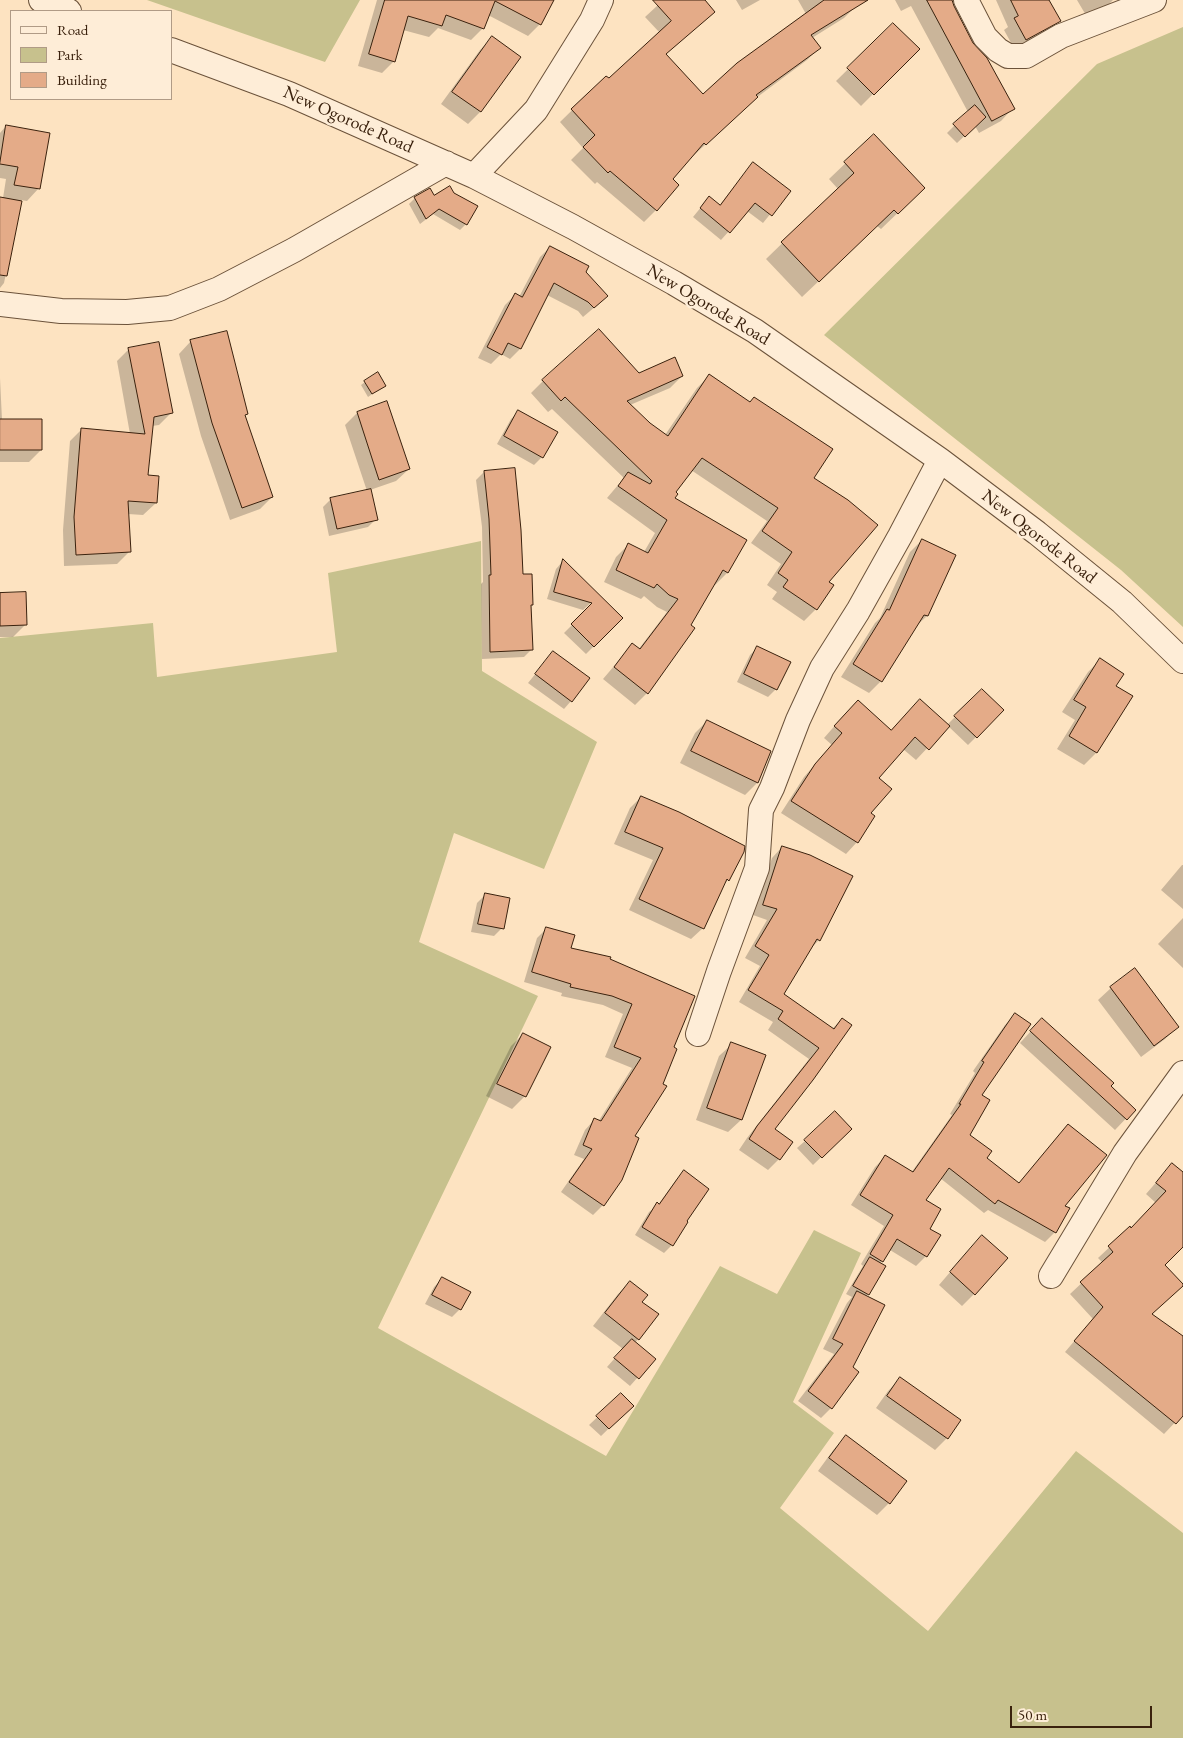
<!DOCTYPE html>
<html>
<head>
<meta charset="utf-8">
<style>
	body { margin:0 }
	#map { position:relative; width:1183px; height:1738px; overflow:hidden; background:#fde3c1; font-family:"EB Garamond",serif }
	canvas { display:block }
	.legend { position:absolute; left:10px; top:10px; width:162px; height:90px; box-sizing:border-box; background:#feedd7; border:1px solid #b09b86; margin:0; padding:6px 9px; list-style:none; font-size:15px; color:#3a210d }
	.legend li { display:flex; align-items:center; gap:10px; height:25px }
	.legend b { width:25px; border:1px solid #b09b86 }
	.scale { position:absolute; left:1010px; top:1706px; width:142px; height:22px; box-sizing:border-box; border:2px solid #3a210d; border-top:0; padding-left:6px; font-size:15px; line-height:18px; white-space:nowrap; color:#3a210d; -webkit-text-stroke:4px #feedd7; paint-order:stroke }
</style>
</head>
<body>
<div id="map">
<canvas width="1183" height="1738"></canvas>
<ul class="legend">
<li><b style="height:6px;background:#feedd7"></b>Road</li>
<li><b style="height:14px;background:#c7c18d"></b>Park</li>
<li><b style="height:14px;background:#e4ab88"></b>Building</li>
</ul>
<div class="scale">50 m</div>
</div>
<script>
const context = document.querySelector('canvas').getContext('2d');
context.lineJoin = 'round';
function paint(path, color) { context.fillStyle = color; context.fill(path, 'evenodd'); }
function stroke(path, color, width, dash) { context.strokeStyle = color; context.lineWidth = width; context.lineCap = dash ? 'butt' : 'round'; context.setLineDash(dash || []); context.stroke(path); }
function drawText(font, color, halo, rows, align = 'center') {
  context.font = font + ' "EB Garamond",serif'; context.lineWidth = 5; context.setLineDash([]); context.textBaseline = 'middle'; context.strokeStyle = halo; context.fillStyle = color; for (const [text, x, y, turn = 0] of rows) {
    context.save(); context.translate(x, y); context.rotate((+turn || 0) * Math.PI / 180); context.textAlign = isNaN(turn) ? turn : align; if (halo) context.strokeText(text, 0, 0); context.fillText(text, 0, 0); context.restore();
  }
}
const green = new Path2D(`
	M147,0H360L325,62Z
	M1183,27V627L1121,570L824,335L1097,64Z
	M481,541L482,671L597,742L544,869L454,833L419,942L538,996L378,1328L606,1456L720,1266L777,1294L814,1230L861,1253L793,1402L834,1433L780,1508L928,1631L1076,1451L1183,1533V1738H0V638L153,623L157,677L337,652L328,573Z`);
const shadow = new Path2D(`
	M377,0H544L540,24L528,36L488,15L483,28L471,40L438,28L429,37L403,30L394,61L382,73L358,66Z
	M654,0H703L714,12L665,55L703,96L806,14L798,0H853L856,6L844,18L812,38L819,48L807,60L756,98L693,156L692,155L671,180L656,210L644,222L597,182L595,184L571,160L583,148L560,122L606,77L609,80L660,33L645,17L658,5Z
	M736,0H760L742,10Z
	M895,0H951L972,44L1013,108L1001,121L979,133L975,126L957,143L947,133L968,112L911,6L901,11Z
	M996,0H1048L1059,21L1048,32L1015,50L1004,30L1008,27Z
	M1077,0H1113L1102,11L1087,17Z
	M891,27L918,49L861,106L836,81Z
	M492,38L519,57L480,112L468,124L441,104L480,50Z
	M6,126L39,188L27,201L21,200L4,283L0,288V198H3L6,179L0,178V133Z
	M874,136L907,204L881,229L877,226L802,297L766,259L838,189L829,179Z
	M746,172L789,191L763,223L747,211L721,240L693,217L702,206H719Z
	M433,196L466,224L460,230L433,214L420,224L409,204L415,198Z
	M550,247L585,272L596,306L583,317L578,311L547,295L520,349L510,359L501,354L491,364L478,358L505,305L515,295L519,297L540,257Z
	M191,341L247,413L244,416L272,497L260,509L230,520L201,436L179,354Z
	M129,349L171,413L159,425L152,426L147,477L156,503L143,515L128,514L129,552L117,564L64,566L63,530L70,441L82,429L130,434L117,361Z
	M639,374L682,376L670,388L630,405L649,424L665,435L697,388L709,376L812,478L827,582L816,609L804,621L772,599L777,592L767,585L781,564L751,543L767,521L691,470L674,493L673,499L746,540L727,573L715,585L713,584L647,693L635,705L603,679L632,645L638,650L667,612L657,607L644,596L641,599L604,582L616,557L628,545L644,552L655,533L607,498L624,478L552,409L548,412L531,393L543,381Z
	M0,378L2,420L41,450L29,462H0Z
	M365,382L384,386L368,397L361,385Z
	M518,412L542,457L534,465L497,444L511,419Z
	M357,413L409,469L396,481L370,490L376,519L368,527L329,536L323,507L331,499L367,491L345,425Z
	M484,472L522,575L530,606L532,649L524,657L482,659L481,584L483,582L482,527L476,480Z
	M922,540L927,616L914,628L881,681L869,693L841,677L875,623L880,618L910,552Z
	M563,561L622,618L586,654L564,633L596,601L595,599L583,610L547,599L556,569Z
	M0,594L26,624L13,637H0Z
	M758,647L776,689L768,697L737,682L750,655Z
	M553,652L571,701L564,709L528,683Z
	M1100,660L1115,686L1131,696L1096,753L1084,765L1057,749L1075,720L1062,712L1088,672Z
	M982,690L1002,711L968,745L948,726L916,760L903,749L877,778L869,814L857,842L846,854L781,813L804,777L832,745L824,738L846,713L891,732L947,725Z
	M707,721L770,752L757,783L745,795L680,763L695,733Z
	M641,797L728,880L722,886L703,928L691,939L629,910L653,860L614,844L630,808Z
	M782,847L819,940L808,951L783,994L832,1029L842,1019L773,1130L791,1142L779,1159L768,1170L739,1150L747,1138L809,1059L768,1030L773,1022L739,1002L760,966L745,958L767,920L753,915L772,858Z
	M1182,865H1183V909L1161,890Z
	M485,895L502,928L494,936L471,932L477,903Z
	M1183,918V968L1158,944Z
	M547,928L569,949L609,960L694,997L603,1205L593,1215L561,1192L584,1159L574,1155L585,1130L594,1120L598,1122L632,1068L605,1057L623,1014L603,1005L561,996L562,993L524,982L537,938Z
	M1111,988L1177,1027L1165,1039L1141,1057L1098,1000Z
	M1015,1015L980,1095L968,1135L985,1158L1018,1184L1068,1125L1063,1206L1055,1232L1045,1242L988,1210L984,1213L940,1178L924,1200L928,1229L926,1256L916,1266L890,1250L880,1264L868,1294L866,1297L831,1408L821,1418L798,1401L834,1354L823,1349L847,1303L852,1297L846,1294L863,1266L861,1264L884,1226L851,1205L875,1167L885,1157L911,1173L952,1115L950,1114L975,1073L973,1071L1005,1025Z
	M1031,1031L1109,1086L1134,1110L1115,1130L1020,1043Z
	M523,1034L549,1047L524,1097L512,1109L486,1096L511,1046Z
	M732,1044L741,1120L728,1132L696,1120L719,1056Z
	M850,1129L813,1165L797,1148L805,1141Z
	M1172,1164L1183,1173V1245L1164,1265L1151,1315L1183,1338V1414L1164,1434L1065,1352L1093,1319L1070,1294L1103,1263L1098,1258L1130,1228L1131,1229L1156,1203L1146,1194Z
	M684,1172L685,1221L672,1245L664,1253L635,1235L649,1212L658,1205L676,1180Z
	M970,1249L974,1294L962,1306L939,1285Z
	M442,1279L460,1309L452,1317L425,1304L434,1287Z
	M630,1282L640,1302L638,1339L635,1343L654,1359L630,1386L607,1367L623,1349L593,1326L618,1294Z
	M900,1379L947,1438L935,1450L876,1408L888,1391Z
	M621,1395L632,1406L601,1436L589,1425Z
	M847,1437L889,1503L877,1515L818,1471L834,1449Z`);
const building = new Path2D(`
	M385,0H554L541,25L495,1L484,29L446,15L442,26L408,16L395,62L369,54Z
	M653,0H705L715,12L666,54L703,94L737,63L824,0H868L811,35L821,48L756,95L758,97L706,145L704,143L673,179L679,185L657,211L610,171L608,173L583,147L595,135L571,109L606,76L609,78L671,21Z
	M927,0H952L954,6L973,43L987,58L1015,109L992,121Z
	M1011,0H1049L1061,21L1026,40L1014,18L1018,16Z
	M893,23L920,49L874,95L847,68Z
	M492,36L521,57L481,112L452,92Z
	M975,105L986,117L965,137L953,124Z
	M6,125L50,133L40,189L14,185L18,167L0,164Z
	M874,134L925,188L898,214L894,210L819,282L781,242L854,173L844,162Z
	M753,162L791,191L772,216L755,203L730,233L700,208L709,196L720,205Z
	M450,186L454,193L478,206L467,225L439,209L426,219L414,197L430,188L434,195Z
	M0,197L22,201L7,276L0,275Z
	M550,246L589,266L586,272L608,296L594,308L588,302L554,283L521,349L508,343L502,355L487,347L515,293L522,297Z
	M599,329L639,373L675,357L683,376L627,401L650,423L668,436L709,374L750,402L754,397L833,449L814,478L848,500L878,525L829,582L834,585L817,610L783,587L788,580L778,573L792,552L762,531L778,508L702,458L676,492L678,494L675,498L747,540L728,573L723,570L691,625L695,628L648,694L614,667L632,643L640,649L678,599L669,595L657,584L654,588L616,570L628,543L648,553L667,520L618,486L628,472L650,484L652,481L565,397L561,401L542,380Z
	M227,331L248,414L245,415L273,497L242,508L212,423L190,340Z
	M159,342L173,413L154,417L148,475L159,476L157,503L128,501L131,552L76,555L74,517L81,428L145,434L128,348Z
	M378,372L386,386L372,394L364,381Z
	M387,401L410,469L379,480L357,412Z
	M518,410L558,432L543,458L504,436Z
	M0,419H42V450H0Z
	M515,468L521,530L523,574H532L533,605H531L533,650L490,652L489,575H491L489,519L484,471Z
	M371,489L378,520L337,529L330,498Z
	M922,539L956,555L928,616L924,615L882,682L853,664L887,609L889,610Z
	M563,559L623,618L594,647L571,624L592,603L554,592Z
	M26,592L27,625L0,626V593Z
	M757,646L791,662L777,690L744,674Z
	M553,651L590,678L572,702L535,674Z
	M1100,658L1124,674L1116,686L1133,696L1097,753L1069,736L1086,707L1074,700Z
	M982,689L1004,710L977,738L954,716Z
	M920,699L950,726L929,750L915,737L879,778L892,789L871,813L875,816L858,843L791,801L815,764L842,733L834,726L858,700L891,730Z
	M707,720L771,751L758,783L691,751Z
	M641,796L679,812L745,846L744,852L729,881L727,879L704,929L639,899L663,848L625,832Z
	M782,846L810,855L853,876L820,941L817,939L784,994L834,1029L842,1018L852,1025L813,1080L775,1129L793,1142L780,1160L749,1139L757,1126L819,1048L778,1019L783,1011L748,990L769,955L755,946L777,909L763,905Z
	M485,893L510,898L504,929L478,924Z
	M546,927L575,935L571,948L611,957L610,959L695,996L674,1047L677,1049L663,1084L667,1086L635,1136L639,1138L622,1180L604,1206L569,1182L592,1149L583,1145L594,1118L601,1121L641,1058L614,1047L632,1004L612,996L570,987L571,984L532,972Z
	M1135,968L1179,1027L1154,1046L1110,987Z
	M1015,1013L1031,1024L982,1095L990,1100L970,1135L992,1151L987,1158L1019,1183L1068,1124L1107,1155L1065,1206L1070,1208L1056,1233L998,1200L995,1204L949,1168L926,1200L941,1209L930,1229L941,1235L927,1257L897,1239L883,1262L870,1254L893,1215L860,1195L885,1155L913,1172L961,1104H959L984,1062L982,1061Z
	M1042,1018L1114,1083L1111,1086L1136,1110L1127,1120L1030,1031Z
	M523,1033L551,1047L526,1097L497,1084Z
	M731,1042L766,1055L742,1120L707,1108Z
	M835,1111L852,1129L822,1158L804,1140Z
	M1172,1163L1183,1172V1247L1165,1265L1183,1284V1286L1152,1314L1183,1336V1416L1176,1424L1074,1341L1103,1307L1080,1282L1113,1252L1108,1246L1130,1226L1131,1228L1166,1191L1156,1183Z
	M684,1170L709,1189L687,1221L688,1222L673,1246L642,1227L657,1202L659,1204Z
	M982,1235L1008,1258L975,1295L950,1272Z
	M870,1257L886,1266L869,1295L853,1286Z
	M442,1277L471,1292L461,1310L432,1295Z
	M630,1281L648,1295L642,1302L659,1314L639,1340L605,1313Z
	M857,1291L885,1305L853,1367L859,1372L832,1409L808,1391L843,1344L833,1339Z
	M632,1339L656,1359L639,1379L614,1358Z
	M900,1377L961,1420L948,1439L887,1396Z
	M621,1393L634,1406L609,1429L596,1416Z
	M846,1435L907,1481L890,1504L829,1458Z`);
const minor = new Path2D(`
	M41,0L69,11
	M966,0L985,37L998,50L1008,56H1026L1061,36L1154,0
	M171,50L289,94L474,176L573,227L674,283L755,331L940,460L1037,533L1122,602L1183,661
	M474,176L536,110L592,20L601,0
	M0,304L61,311L127,312L170,308L219,289L294,250L446,163
	M698,1034L719,971L757,868L761,810L772,788L798,720L822,668L858,611L900,536L940,460
	M1051,1276L1125,1153L1183,1073`);
const streetNames = [
	["New Ogorode Road",348,120,24],
	["New Ogorode Road",708,305,31],
	["New Ogorode Road",1039,537,38]
];
paint(green, '#c7c18d');
paint(shadow, '#0003');
paint(building, '#e4ab88');
stroke(building, '#3a210d', 1);
stroke(minor, '#6b523a', 26);
stroke(minor, '#feedd7', 24);
drawText('18px', '#3a210d', '#feedd7', streetNames);
</script>
</body>
</html>
